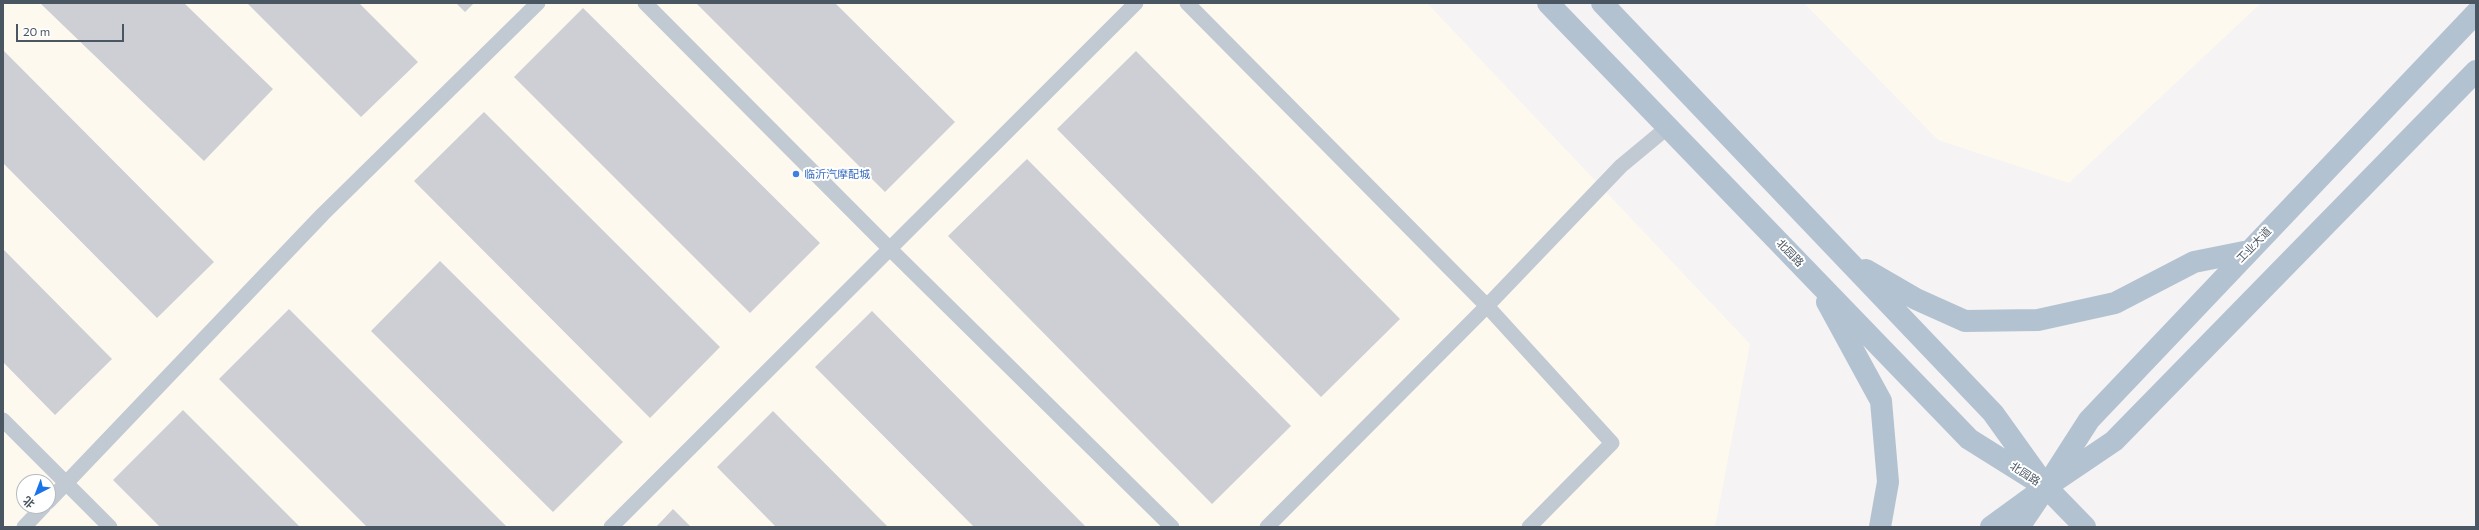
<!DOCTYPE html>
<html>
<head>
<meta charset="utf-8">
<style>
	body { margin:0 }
	#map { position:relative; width:2479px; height:530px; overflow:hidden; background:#f5f3f3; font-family:Commissioner,"Noto Sans SC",sans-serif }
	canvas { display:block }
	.frame { position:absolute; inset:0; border:4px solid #4a5661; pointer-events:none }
	.north { position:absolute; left:16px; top:474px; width:40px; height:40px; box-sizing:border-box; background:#fff; border:1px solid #b7bbc0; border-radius:50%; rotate:222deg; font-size:11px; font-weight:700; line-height:16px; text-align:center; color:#4a5661 }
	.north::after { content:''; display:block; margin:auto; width:14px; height:18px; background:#1a73e8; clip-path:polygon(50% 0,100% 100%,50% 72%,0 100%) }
	.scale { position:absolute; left:16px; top:24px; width:108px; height:18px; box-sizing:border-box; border:2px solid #4a5661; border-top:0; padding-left:5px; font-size:12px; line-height:14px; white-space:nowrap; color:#4a5661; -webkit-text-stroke:3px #fff; paint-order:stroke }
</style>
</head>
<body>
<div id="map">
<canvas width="2479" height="530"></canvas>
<div class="frame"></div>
<div class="north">北</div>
<div class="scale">20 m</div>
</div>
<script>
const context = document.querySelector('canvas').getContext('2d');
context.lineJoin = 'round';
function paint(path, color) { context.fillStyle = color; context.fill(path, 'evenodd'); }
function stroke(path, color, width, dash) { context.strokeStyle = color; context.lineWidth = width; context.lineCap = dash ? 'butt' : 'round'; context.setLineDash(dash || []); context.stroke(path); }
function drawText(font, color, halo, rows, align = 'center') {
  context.font = font + ' Commissioner,"Noto Sans SC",sans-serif'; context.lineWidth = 4; context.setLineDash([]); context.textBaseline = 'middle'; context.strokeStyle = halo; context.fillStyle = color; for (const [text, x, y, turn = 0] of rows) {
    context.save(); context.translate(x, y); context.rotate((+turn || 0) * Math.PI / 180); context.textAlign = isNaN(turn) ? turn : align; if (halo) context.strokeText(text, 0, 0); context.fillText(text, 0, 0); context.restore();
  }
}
const commercial = new Path2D(`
	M3,3H1427L1750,344L1715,527H3ZM24,482H48V506H24Z
	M1804,3H2261L2069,183L1938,140Z`);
const building = new Path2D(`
	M40,3H184L273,89L204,161Z
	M247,3H359L418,62L361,117Z
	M456,3H474L465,12Z
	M696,3H835L955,122L885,192Z
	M583,8L820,243L750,313L514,77Z
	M3,50L214,262L157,318L3,163Z
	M1136,51L1400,319L1321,397L1057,129Z
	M484,112L720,347L650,418L414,181Z
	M1027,159L1291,426L1212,504L948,236Z
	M3,249L112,359L55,415L3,362Z
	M440,261L623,442L553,512L371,331Z
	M289,309L507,527H367L219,379Z
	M872,311L1086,527H974L815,367Z
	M183,410L300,527H160L113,480Z
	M773,411L888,527H776L717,467Z
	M673,509L691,527H656Z`);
const lane = new Path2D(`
	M645,3L890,249L1172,527
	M1187,3L1487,306L1612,443L1529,527
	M3,420L110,527
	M48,502L323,214L538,3
	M24,527L44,506
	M611,527L1136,3
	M1267,527L1487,306L1621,166L1668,127`);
const primary = new Path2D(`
	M1548,3L1969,439L2036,481
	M1602,3L1993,413L2046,487L2085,527
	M1866,270L1916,299L1965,321L2038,320L2115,303L2194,262L2249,251
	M1827,302L1881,401L1888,482L1880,527
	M1991,527L2046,487L2089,420L2476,13
	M2019,527L2046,487L2114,441L2476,71`);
const markers = [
	[796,174,4,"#3f7fe0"]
];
const shopNames = [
	["临沂汽摩配城",804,174]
];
const streetNames = [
	["工业大道",2254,245,-46],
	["北园路",1790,253,46],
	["北园路",2025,474,33]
];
paint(commercial, '#fdf9ef');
paint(building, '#cdcfd5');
stroke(lane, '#c1cad2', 15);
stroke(primary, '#b3c2d1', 22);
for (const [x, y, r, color] of markers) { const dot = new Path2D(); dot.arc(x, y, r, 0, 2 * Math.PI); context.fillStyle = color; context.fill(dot); stroke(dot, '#fff', 1.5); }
drawText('11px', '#366cbe', '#fff', shopNames, 'left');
drawText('11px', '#4a5661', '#fff', streetNames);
</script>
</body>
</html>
